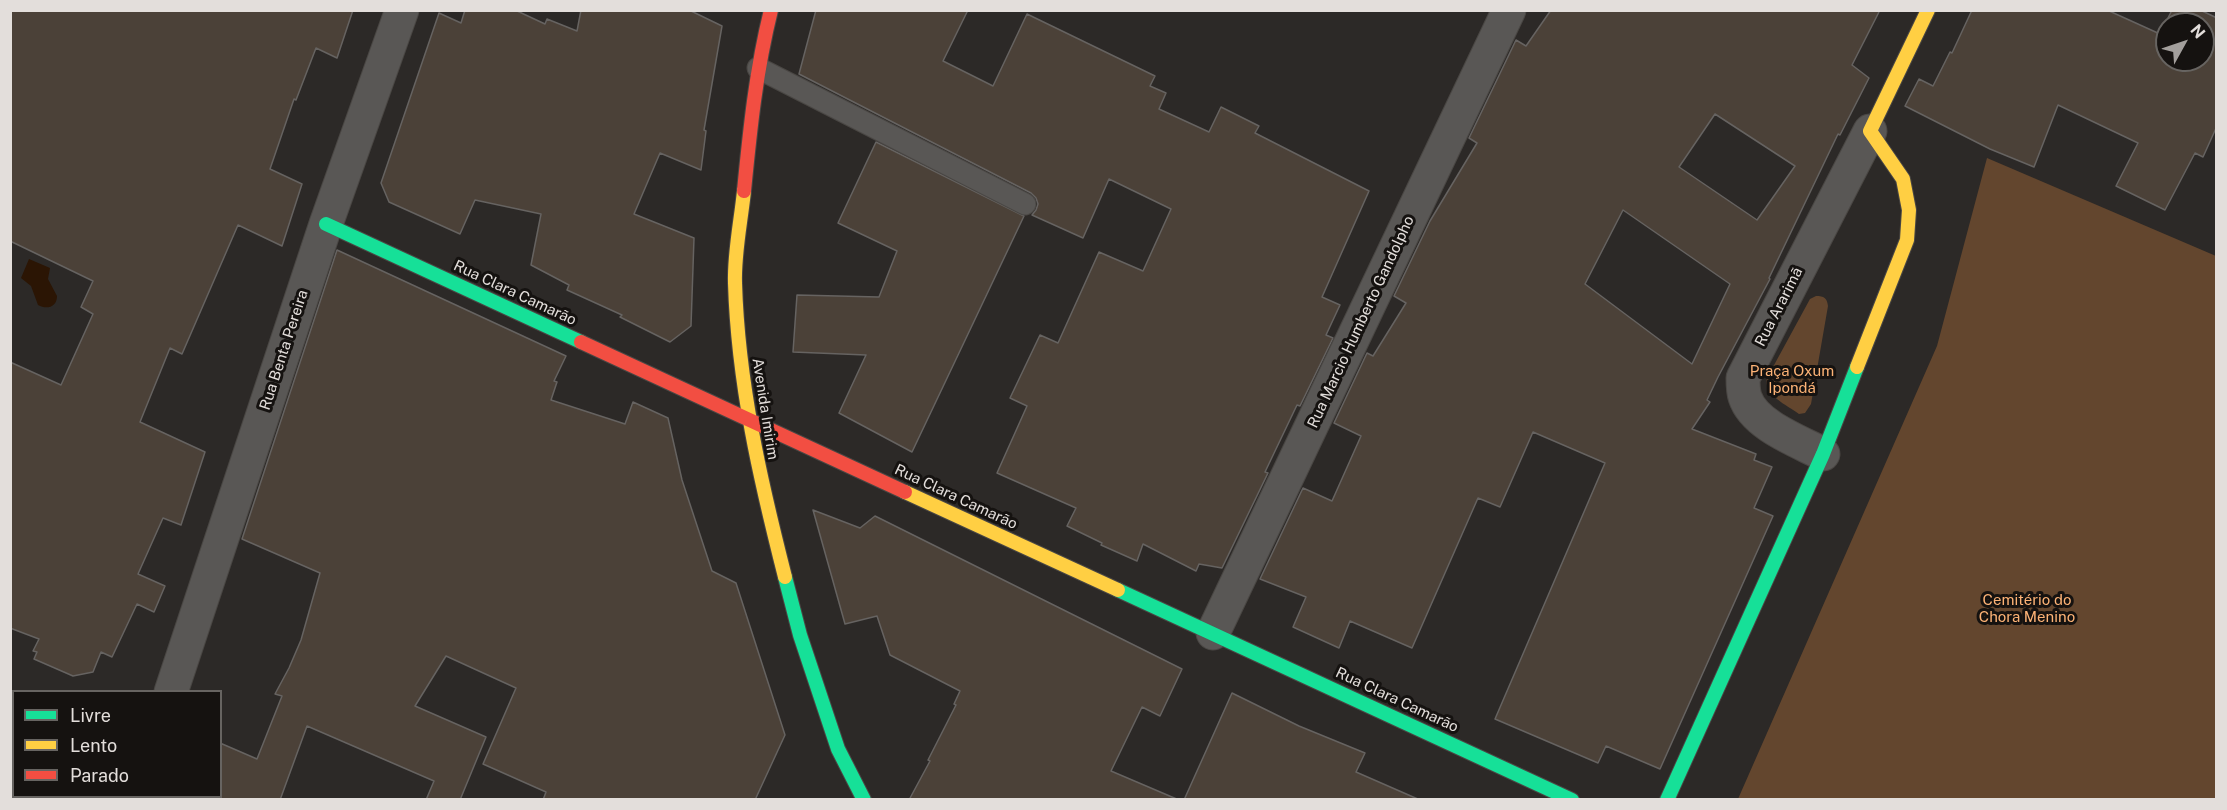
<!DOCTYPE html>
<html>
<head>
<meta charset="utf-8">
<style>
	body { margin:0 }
	#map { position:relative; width:2227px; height:810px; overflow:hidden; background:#2c2927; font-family:"Public Sans",sans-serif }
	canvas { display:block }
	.frame { position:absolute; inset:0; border:12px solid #e3dedb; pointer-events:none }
	.legend { position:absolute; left:12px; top:690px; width:210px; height:108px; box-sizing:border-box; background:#151210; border:2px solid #676461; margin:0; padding:8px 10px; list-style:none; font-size:18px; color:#e3dedb }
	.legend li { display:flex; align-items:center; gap:12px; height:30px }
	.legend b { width:30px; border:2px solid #676461 }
	.north { position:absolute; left:2155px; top:12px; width:60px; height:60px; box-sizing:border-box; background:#151210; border:2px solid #676461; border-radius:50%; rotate:50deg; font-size:16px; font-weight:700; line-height:24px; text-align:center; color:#e3dedb }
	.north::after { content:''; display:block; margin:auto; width:21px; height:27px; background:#a39f9c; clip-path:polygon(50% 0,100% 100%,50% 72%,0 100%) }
</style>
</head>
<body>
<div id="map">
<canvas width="2227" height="810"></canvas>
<div class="frame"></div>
<ul class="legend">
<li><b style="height:8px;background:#16e098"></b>Livre</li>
<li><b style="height:8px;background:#ffcf43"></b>Lento</li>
<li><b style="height:8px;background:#f24e42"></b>Parado</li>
</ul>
<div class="north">N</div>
</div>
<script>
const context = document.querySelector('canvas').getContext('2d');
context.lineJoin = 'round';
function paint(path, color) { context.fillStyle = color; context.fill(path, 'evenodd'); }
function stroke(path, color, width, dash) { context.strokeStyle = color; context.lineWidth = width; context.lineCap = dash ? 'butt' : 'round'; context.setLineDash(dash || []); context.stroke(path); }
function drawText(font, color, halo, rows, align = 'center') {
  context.font = font + ' "Public Sans",sans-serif'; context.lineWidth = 6; context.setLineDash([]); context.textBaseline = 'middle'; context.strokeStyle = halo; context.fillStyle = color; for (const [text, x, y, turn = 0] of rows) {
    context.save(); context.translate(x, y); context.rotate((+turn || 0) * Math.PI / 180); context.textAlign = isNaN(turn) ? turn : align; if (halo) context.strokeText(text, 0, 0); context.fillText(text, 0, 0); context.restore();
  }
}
const green = new Path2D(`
	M1987,158L2216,256V799H1738L1937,346Z
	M1816,296C1824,296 1827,298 1828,306L1811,404L1805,413L1799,414C1787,405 1763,395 1767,378L1810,299Z`);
const water = new Path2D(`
	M29,259L50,268L48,279L57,296C57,307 47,310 38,305L31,286L21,278Z`);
const building = new Path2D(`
	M10,10H353L337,58L316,48L296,100L294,99L270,169L302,184L282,246L238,225L182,354L170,348L140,422L205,452L181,525L163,518L138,574L165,586L154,612L137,604L112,657L101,652L93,672L73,676L34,659L37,652L33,651L39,639L10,628V362L61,385L93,314L81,307L93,281L10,241Z
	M465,10H515L545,24L547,19L577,31L581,10H689L722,26L704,130L706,131L701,170L660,153L634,214L694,238L691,326L670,342L620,317L622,315L567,290L569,285L531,265L541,214L475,200L460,234L389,202L381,183L439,13L461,23Z
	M816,10H968L943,61L993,86L1027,14L1155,76L1150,86L1166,93L1159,109L1209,132L1221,107L1259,126L1255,133L1369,191L1322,297L1340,305L1326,335L1333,338L1300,406L1297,405L1265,472L1268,473L1222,568L1199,564L1196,571L1143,544L1137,561L1101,545L1102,543L1067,526L1076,508L997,473L1027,406L1010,398L1040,335L1058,343L1099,252L1143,271L1171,209L1109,179L1083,238L1032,215L1036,210L1038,204L1036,198L1031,193L799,74Z
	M1551,10H1880L1852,65L1869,78L1840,135L1838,134L1769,278L1770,279L1718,377L1707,400L1710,402L1692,429L1756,454L1754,460L1772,467L1754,508L1773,516L1660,769L1606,746L1598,763L1495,719L1605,463L1533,432L1500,507L1478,498L1412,648L1350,621L1339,648L1293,627L1306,597L1260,579L1303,488L1332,501L1361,436L1334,423L1367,353L1373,356L1406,303L1394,296L1430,221L1477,143L1469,138L1516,40L1526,46ZM1715,114L1795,166L1757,220L1679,167ZM1623,210L1730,284L1692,364L1585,284Z
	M1972,10H2107L2160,34L2172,10H2200L2217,18V126L2203,157L2195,153L2165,210L2116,186L2138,143L2058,105L2034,167L1990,149L1905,106L1919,79L1933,86L1950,52L1952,53ZM2167,24H2203V60H2167Z
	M876,142L1024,216L912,452L839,413L866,355L793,352L797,295L879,297L897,251L838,223Z
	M337,250L566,356L554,381L557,382L551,400L625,424L633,402L668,418L682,480L712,571L736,583L785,735L755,800H543L546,792L483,764L516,688L446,656L415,706L486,737L460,800H426L434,781L307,726L280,800H220V743L257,759L282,696L275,694L289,668L301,640L320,573L242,539Z
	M813,510L860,528L875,516L1182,669L1160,716L1142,707L1111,771L1179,800H909L930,761L928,760L956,705L954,704L960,691L890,655L877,616L845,624Z
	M1232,693L1299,726L1365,753L1356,772L1420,800H1184Z`);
const lane = new Path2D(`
	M758,68L1025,204`);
const street = new Path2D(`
	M1823,454C1798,441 1754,425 1745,397C1743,391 1743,384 1743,378L1870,131
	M1213,633L1509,10
	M171,692L326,224L402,10
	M135,800L136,796`);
const fast = new Path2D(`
	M326,224L581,342
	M785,577L800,635L838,749L864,800
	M1118,590L1572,800
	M1667,800L1823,454L1857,367`);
const slow = new Path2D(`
	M744,191C741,221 734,253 735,283C738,383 760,479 785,577
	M1857,367L1907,240L1909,210L1903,179L1870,131L1928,10
	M905,492L1118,590`);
const jam = new Path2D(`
	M744,191C750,130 756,70 771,10
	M581,342L905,492`);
const streetNames = [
	["Rua Clara Camarão",515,293,25],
	["Rua Ararimã",1779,307,-63],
	["Rua Marcio Humberto Gandolpho",1361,322,-65],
	["Rua Benta Pereira",284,350,-72],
	["Avenida Imirim",765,409,81],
	["Rua Clara Camarão",956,497,25],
	["Rua Clara Camarão",1397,700,25]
];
const parkNames = [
	["Praça Oxum",1792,371],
	["Ipondá",1792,388],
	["Cemitério do",2027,600],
	["Chora Menino",2027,617]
];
paint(green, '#63462e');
paint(water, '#2b1504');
paint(building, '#4b4138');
stroke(building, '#666361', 1.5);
stroke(lane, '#4a4744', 23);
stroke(street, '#4a4744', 35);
stroke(fast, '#4a4744', 16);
stroke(slow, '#4a4744', 16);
stroke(jam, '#4a4744', 16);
stroke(lane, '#595755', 21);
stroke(street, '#595755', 33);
stroke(fast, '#16e098', 14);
stroke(slow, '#ffcf43', 14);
stroke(jam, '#f24e42', 14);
drawText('15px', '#e3dedb', '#151210', streetNames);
drawText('15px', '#fdb376', '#151210', parkNames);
</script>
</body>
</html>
